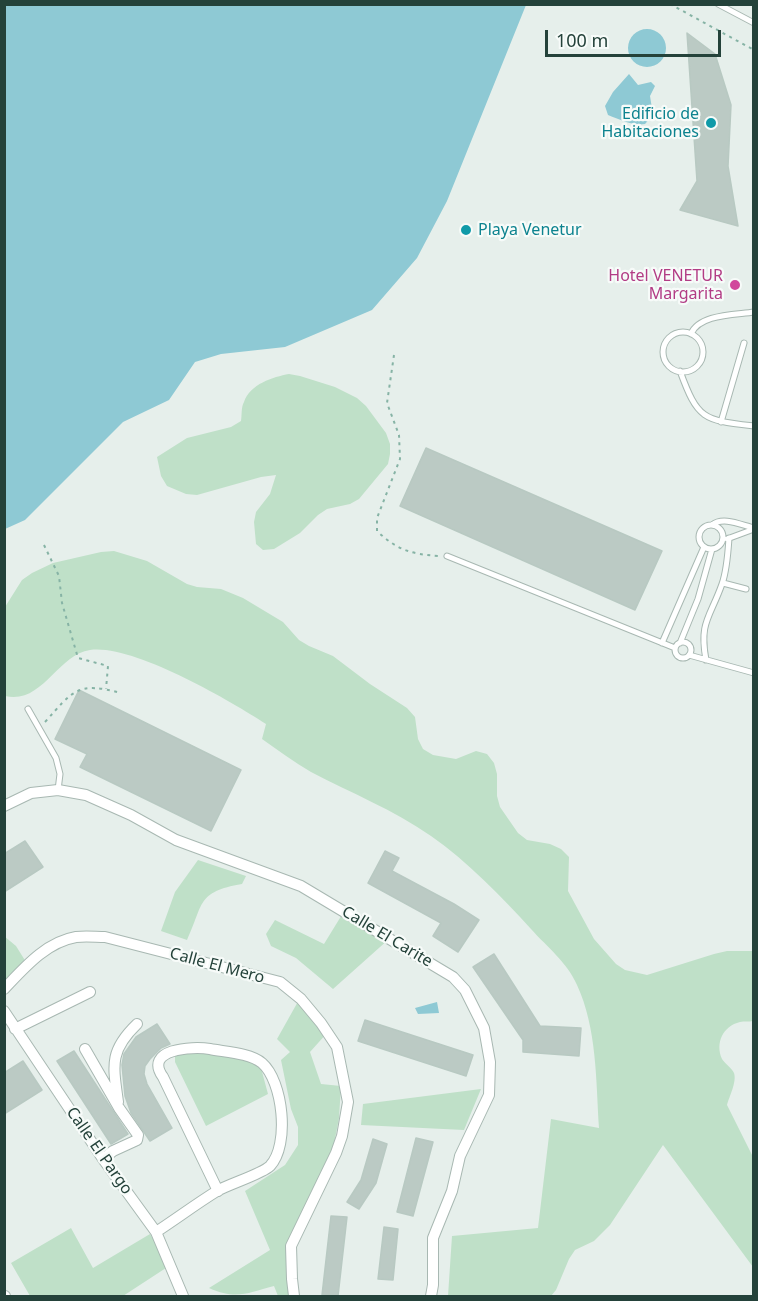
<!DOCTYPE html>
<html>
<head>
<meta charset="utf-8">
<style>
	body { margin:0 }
	#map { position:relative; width:758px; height:1301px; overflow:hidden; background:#e6efeb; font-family:"Noto Sans",sans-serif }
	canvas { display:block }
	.frame { position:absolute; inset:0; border:6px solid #24423a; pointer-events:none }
	.scale { position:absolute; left:545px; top:30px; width:176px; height:27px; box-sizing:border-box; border:3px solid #24423a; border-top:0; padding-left:8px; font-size:18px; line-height:21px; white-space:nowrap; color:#24423a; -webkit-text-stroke:4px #f7fbf9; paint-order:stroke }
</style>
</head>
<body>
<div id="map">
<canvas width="758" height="1301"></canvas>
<div class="frame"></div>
<div class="scale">100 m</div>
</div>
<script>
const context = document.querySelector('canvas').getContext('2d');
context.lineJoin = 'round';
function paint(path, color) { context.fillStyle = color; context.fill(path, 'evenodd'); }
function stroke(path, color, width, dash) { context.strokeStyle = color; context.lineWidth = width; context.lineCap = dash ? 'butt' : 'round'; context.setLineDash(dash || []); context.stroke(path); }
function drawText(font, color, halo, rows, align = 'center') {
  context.font = font + ' "Noto Sans",sans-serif'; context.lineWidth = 4.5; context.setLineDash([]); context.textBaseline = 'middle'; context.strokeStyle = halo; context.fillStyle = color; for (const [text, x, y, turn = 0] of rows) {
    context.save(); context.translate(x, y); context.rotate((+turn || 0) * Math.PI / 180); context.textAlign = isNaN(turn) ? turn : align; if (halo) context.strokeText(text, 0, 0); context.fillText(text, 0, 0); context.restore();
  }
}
const green = new Path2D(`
	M289,374L300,376L335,387L357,398L366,406L386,433L390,444V454L388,464L359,499L350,504L327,509L318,515L300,533L274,549L263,550L256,544L254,522L256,512L270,494L276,475L261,477L197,495L186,494L167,486L161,476L157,457L187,438L231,427L241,421C242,415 241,407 244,402C250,384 273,377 289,374Z
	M114,551L147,561L187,584L197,587L221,589L243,598L283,622L299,640L309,646L333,656L370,684L407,708L415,717L418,739L423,749L433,755L456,759L476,751L487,754L494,763L497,774V796L500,807L518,833L527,840L550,844L561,849L569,857L568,891L594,939L616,964L625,970L647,975L714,954L727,951H753V1021C749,1022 744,1021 740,1022C723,1026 715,1043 722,1059C725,1064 732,1068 734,1073C737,1082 729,1097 727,1105L753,1157V1267L663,1145L610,1225L594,1241L575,1250L569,1259L556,1290L551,1296H448L452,1236L538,1228L551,1119L599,1128C596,1081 597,1028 577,985C567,962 547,947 531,929C501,896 468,862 431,836C394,810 351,793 311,772C294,762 278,750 262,739L266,724C229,700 133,644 90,650C57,655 42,705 5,696V607L22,580L32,573L53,563L101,552Z
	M198,860L246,876L242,884C196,892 204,904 187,940L161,931L175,892Z
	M343,913L389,939L333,989L296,958L271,946L266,934L275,920L324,944Z
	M4,936L16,946L26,962L5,981Z
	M300,998L327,1033L310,1052L321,1084L341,1086L339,1118L332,1154L294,1233L295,1296H278L274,1286C248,1293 236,1300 209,1288L270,1250L245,1191L285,1165L298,1145V1127L291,1109L281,1060L290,1052L277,1039Z
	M184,1050L253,1060L261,1068L268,1094L206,1126L175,1062V1056Z
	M481,1089L464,1130L361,1125L363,1104Z
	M71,1228L93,1268L150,1234L169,1266L123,1296H30L11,1263Z`);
const water = new Path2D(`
	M4,5H526L447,201L417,258L372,310L285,347L221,354L195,362L169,400L123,422L25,520L5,529Z
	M628 48a19 19 0 1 1 38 0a19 19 0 1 1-38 0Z
	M629,74L638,85L651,82L655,86L650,96L653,115L645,124C632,126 621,120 608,115L605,106L613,92Z
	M437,1002L439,1013L418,1014L415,1008Z`);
const building = new Path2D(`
	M687,33L715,54L731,105L728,166L738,226L680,210L697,181Z
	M426,448L662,551L635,610L400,506Z
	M79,690L241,770L211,831L80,767L87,754L55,739Z
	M25,841L43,867L4,892V854Z
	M385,851L399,858L392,871L454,904L479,920L458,952L433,936L441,923L368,883Z
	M494,954L540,1026L581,1028L579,1056L523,1052V1040L473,967Z
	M365,1020L473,1055L466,1076L358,1041Z
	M157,1024L170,1044L161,1048L150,1059L145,1066L144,1074L147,1084L172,1128L150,1141L131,1113L125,1096L122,1065L124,1054L136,1037Z
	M74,1051L128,1134L111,1144L57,1061Z
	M23,1061L42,1090L4,1114V1073Z
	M416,1138L433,1142L413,1216L397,1212Z
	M373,1139L387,1144L376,1183L359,1209L347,1202L361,1180Z
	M331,1216L347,1217L338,1296L322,1295Z
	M384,1227L398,1229L393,1280L378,1279Z`);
const path = new Path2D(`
	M670,4L754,50
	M394,355L387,403L399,435L400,459L377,518V531C397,550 411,554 438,556
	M44,545L59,576L62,603L78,658L108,666L106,689
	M45,722C73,691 77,681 121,693`);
const service = new Path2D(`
	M718,4L754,23
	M663 352a20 20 0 1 1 40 0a20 20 0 1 1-40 0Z
	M691,334C699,314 735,315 754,312
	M680,371C698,420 703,420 754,426
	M721,422L744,343
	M712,525C723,516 741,525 754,528
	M699 537a12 12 0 1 1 24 0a12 12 0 1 1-24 0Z
	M727,539L754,529
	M447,556L675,648
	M723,583L746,589
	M675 650a8 8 0 1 1 16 0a8 8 0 1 1-16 0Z
	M662,643L704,547
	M680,643L698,599L712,549
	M689,655L754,673
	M706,660C699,622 710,618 722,584C727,570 728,553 729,538
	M28,709L56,758L60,774L58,790`);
const minor = new Path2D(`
	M4,806L31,793L58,790L86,795L131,815L176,840L301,886L453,977L465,990L484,1028L490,1062L489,1095L460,1156L452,1191L433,1238V1285L431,1296
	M4,989C24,968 46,942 76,937C86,936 96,937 105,937L280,982L301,999L321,1023L337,1047L348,1102L342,1136L336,1153L291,1246L292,1279L294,1296
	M4,1011L103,1159L156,1232L183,1296
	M15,1029L90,992
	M85,1049L119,1108L138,1135L137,1140L113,1151L103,1159
	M118,1102C113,1065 109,1051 137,1024
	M156,1232C176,1219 196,1204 217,1191C229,1184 262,1174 270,1166C290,1145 283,1081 262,1063C250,1053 225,1052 210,1049C192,1046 143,1049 163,1077L218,1191
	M4,1296H5`);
const markers = [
	[711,123,6,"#0f9aa8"],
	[466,230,6,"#0f9aa8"],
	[735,285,6,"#d1479c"]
];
const cultureNames = [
	["Edificio de",699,114],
	["Habitaciones",699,132],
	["Playa Venetur",478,230,"left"]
];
const hotelNames = [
	["Hotel VENETUR",723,276],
	["Margarita",723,294]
];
const streetNames = [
	["Calle El Carite",387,937,31],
	["Calle El Mero",217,966,15],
	["Calle El Pargo",99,1151,55]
];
paint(green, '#bfe0c8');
paint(water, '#8ec9d4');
paint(building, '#bbcac4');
stroke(building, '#b8c9c2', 1.5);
stroke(service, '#a8b8b2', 7);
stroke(minor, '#a8b8b2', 12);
stroke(path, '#86b3a5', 2, [3, 4.5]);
stroke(service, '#fff', 5);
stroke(minor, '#fff', 10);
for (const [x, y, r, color] of markers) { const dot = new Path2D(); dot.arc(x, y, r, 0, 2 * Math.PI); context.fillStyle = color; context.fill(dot); stroke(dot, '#f7fbf9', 2); }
drawText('16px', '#0d838f', '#f7fbf9', cultureNames, 'right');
drawText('16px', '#b23c85', '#f7fbf9', hotelNames, 'right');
drawText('16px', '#24423a', '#f7fbf9', streetNames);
</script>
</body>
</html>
